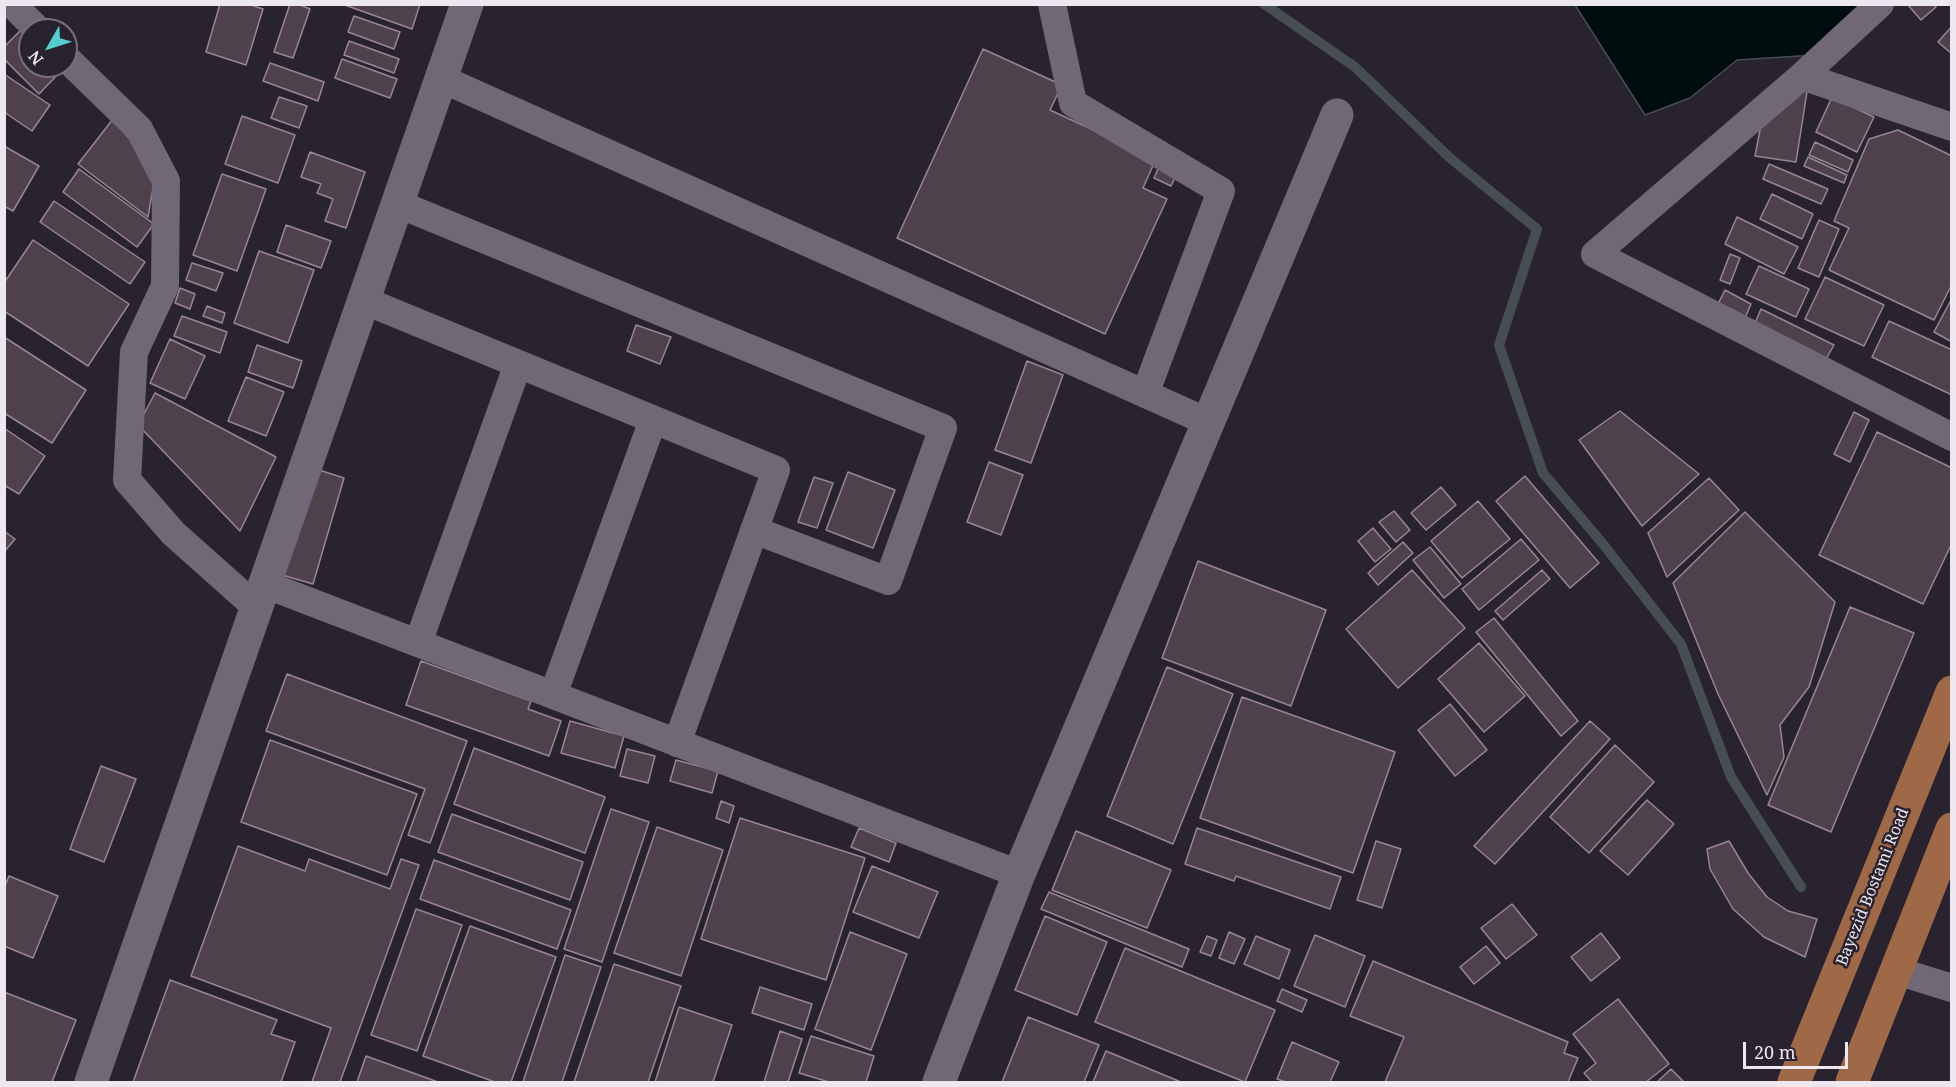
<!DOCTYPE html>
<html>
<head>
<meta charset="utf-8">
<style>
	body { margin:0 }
	#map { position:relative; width:1956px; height:1087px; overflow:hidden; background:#29222f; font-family:"Noto Serif",serif }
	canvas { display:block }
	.frame { position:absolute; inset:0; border:6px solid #ede7f0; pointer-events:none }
	.north { position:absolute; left:18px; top:18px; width:60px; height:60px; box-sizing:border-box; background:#29222f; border:2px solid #77717c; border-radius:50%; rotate:231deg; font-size:16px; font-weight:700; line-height:24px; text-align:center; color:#ede7f0 }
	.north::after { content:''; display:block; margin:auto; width:21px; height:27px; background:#52cdd0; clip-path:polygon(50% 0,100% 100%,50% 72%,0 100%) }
	.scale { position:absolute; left:1743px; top:1042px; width:105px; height:27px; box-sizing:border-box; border:3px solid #ede7f0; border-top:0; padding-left:8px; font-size:18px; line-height:21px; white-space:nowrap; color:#ede7f0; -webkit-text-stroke:4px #29222f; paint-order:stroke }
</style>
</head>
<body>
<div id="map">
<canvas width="1956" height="1087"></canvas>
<div class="frame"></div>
<div class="north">N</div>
<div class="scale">20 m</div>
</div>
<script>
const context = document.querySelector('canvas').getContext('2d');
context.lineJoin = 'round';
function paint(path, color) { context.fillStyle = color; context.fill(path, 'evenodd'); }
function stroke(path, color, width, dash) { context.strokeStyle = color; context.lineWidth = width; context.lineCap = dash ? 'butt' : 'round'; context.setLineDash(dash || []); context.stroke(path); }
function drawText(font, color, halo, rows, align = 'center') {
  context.font = font + ' "Noto Serif",serif'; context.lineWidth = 5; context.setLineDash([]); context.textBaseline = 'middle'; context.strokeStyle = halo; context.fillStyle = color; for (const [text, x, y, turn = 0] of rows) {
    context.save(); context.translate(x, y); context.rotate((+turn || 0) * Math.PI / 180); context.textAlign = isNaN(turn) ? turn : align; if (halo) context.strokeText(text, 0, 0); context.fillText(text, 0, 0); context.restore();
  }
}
const water = new Path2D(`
	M1575,5H1866L1815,55L1737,60L1690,98L1645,115Z`);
const stream = new Path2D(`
	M1264,4L1355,67L1450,158L1537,229L1499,345L1543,473L1603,544L1681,644L1731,777L1801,887`);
const building = new Path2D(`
	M220,4H248L263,9L246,65L206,52Z
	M290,4H298L310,9L293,58L274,52Z
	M342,4H420L412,29Z
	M1907,4H1934L1936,7L1921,20Z
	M354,16L400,32L394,49L348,32Z
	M1952,26V54L1938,42Z
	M21,30L30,39V66H56L61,71L39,94L4,59V47Z
	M349,41L399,59L394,73L344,55Z
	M983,49L1062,85L1050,110L1156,159L1143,188L1167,199L1105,334L897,238Z
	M342,59L397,79L390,98L335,78Z
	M270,63L324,82L318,101L263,81Z
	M4,74L50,105L32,131L4,112Z
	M1791,88L1807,92L1796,162L1755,156L1764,109Z
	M279,97L307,106L299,128L271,118Z
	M1832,97L1874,117L1857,152L1816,132Z
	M242,116L295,135L278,183L225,164Z
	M113,119L156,171L148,217L78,164Z
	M1898,130L1952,156V284L1934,320L1829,270L1849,228L1834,221L1869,139Z
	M1815,142L1853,160L1848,172L1809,155Z
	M4,146L39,166L13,211L4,206Z
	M310,152L365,172L346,228L325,221L333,199L317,193L321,184L301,177Z
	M1808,157L1847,175L1844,183L1804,166Z
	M1161,162L1178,171L1171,186L1154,178Z
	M1769,164L1828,189L1821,204L1763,179Z
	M79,169L154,224L137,247L63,192Z
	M222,174L266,189L237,271L193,255Z
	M1772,194L1813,214L1802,239L1760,219Z
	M54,201L145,262L130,284L40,222Z
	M1737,217L1798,247L1784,274L1725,244Z
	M1819,220L1839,229L1819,277L1798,268Z
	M286,225L331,241L321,268L277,252Z
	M33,240L129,304L88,366L4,311V283Z
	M259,251L314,270L288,343L234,323Z
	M1730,254L1740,258L1730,284L1720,280Z
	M192,263L223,273L216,291L186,280Z
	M1759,266L1809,289L1796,317L1746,294Z
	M1825,277L1884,305L1864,346L1805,319Z
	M180,288L195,294L190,309L175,303Z
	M1725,290L1751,304L1745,318L1718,304Z
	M1952,298V342L1934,332Z
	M207,306L225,313L222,323L203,316Z
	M1761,309L1834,345L1826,359L1755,323Z
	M182,316L227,332L220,353L174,336Z
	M1889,321L1952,350V395L1872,357Z
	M636,325L671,337L660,364L627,351Z
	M4,337L86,390L52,443L4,413Z
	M170,339L205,356L185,399L150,383Z
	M257,345L302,361L293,388L248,372Z
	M1027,361L1063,375L1031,463L995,450Z
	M246,377L284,392L266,436L228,421Z
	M155,393L276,457L240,531L138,425Z
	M1620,411L1699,474L1642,526L1579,440Z
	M1854,412L1869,420L1850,462L1834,454Z
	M4,428L45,456L19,494L4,485Z
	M1877,432L1952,468V543L1923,604L1819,555Z
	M989,462L1023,475L1001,535L967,522Z
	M313,468L344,478L313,584L282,575Z
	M848,472L895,490L873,548L826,530Z
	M1525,476L1599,563L1570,588L1496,501Z
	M814,477L833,483L817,528L798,522Z
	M1709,478L1739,510L1667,577L1648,533Z
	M1441,487L1456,505L1426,530L1411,513Z
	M1478,501L1510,539L1462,578L1431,541Z
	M1394,511L1410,530L1396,542L1379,522Z
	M1745,512L1835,602L1809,687L1780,725L1784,757L1767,795L1718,694L1673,583Z
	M1373,528L1391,549L1375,562L1358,541Z
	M4,531L15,539L4,552Z
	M1521,539L1539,560L1479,610L1462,589Z
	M1403,542L1413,553L1378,585L1368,573Z
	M1430,547L1461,584L1444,598L1413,560Z
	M1198,561L1326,610L1291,706L1162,658Z
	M1412,570L1465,628L1398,688L1346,629Z
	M1542,570L1550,579L1503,620L1495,611Z
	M1850,607L1914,633L1831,832L1768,805Z
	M1494,618L1578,721L1561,736L1476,632Z
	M1479,643L1525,696L1484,732L1438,679Z
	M421,661L531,701L528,709L561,721L549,756L406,705Z
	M1167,667L1233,694L1173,844L1107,816Z
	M287,674L467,741L430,843L408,835L425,789L266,731Z
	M1242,697L1395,752L1353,873L1200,818Z
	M1450,704L1487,750L1455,776L1418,730Z
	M570,721L624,736L615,768L561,753Z
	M1590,721L1610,739L1495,864L1474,846Z
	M270,740L417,794L387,875L241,822Z
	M1615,745L1654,782L1589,853L1550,817Z
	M474,748L605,797L585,853L454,804Z
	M627,749L655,756L648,783L620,776Z
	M676,760L718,771L712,793L670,781Z
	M101,766L136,779L104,862L70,849Z
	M1647,800L1674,824L1628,875L1600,851Z
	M721,801L734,806L729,823L716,818Z
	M611,809L649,822L602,962L564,949Z
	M452,814L583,862L570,900L438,852Z
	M740,818L865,858L826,980L701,939Z
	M657,827L723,850L681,976L614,953Z
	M859,828L896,843L889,862L851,847Z
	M1197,828L1341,877L1330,909L1236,876L1234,881L1185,864Z
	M1076,831L1171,870L1147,928L1052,890Z
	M1376,841L1401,849L1382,908L1357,900Z
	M1729,841L1748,873L1767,897L1788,911L1817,919L1805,957L1764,937L1733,909L1710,869L1707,849Z
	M238,846L305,871L309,859L390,889L401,859L419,865L340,1082H312L331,1028L191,976Z
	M434,860L571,910L557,949L420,899Z
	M872,866L938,892L919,938L853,912Z
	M9,876L58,896L33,958L4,946V888Z
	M1049,892L1189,949L1182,967L1041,909Z
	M1512,904L1537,935L1506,959L1481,928Z
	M416,909L462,925L417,1051L371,1035Z
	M1045,916L1107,942L1077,1015L1015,990Z
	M470,926L556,957L511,1082H495L423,1056Z
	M850,932L907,954L871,1050L815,1029Z
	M1229,932L1245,939L1234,964L1219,958Z
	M1601,933L1620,958L1591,981L1571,957Z
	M1315,935L1365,956L1345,1007L1294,986Z
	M1207,936L1217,940L1211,956L1200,952Z
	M1256,936L1290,950L1279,979L1244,964Z
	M1486,946L1500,963L1474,984L1460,967Z
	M1125,948L1275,1010L1245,1082L1095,1022Z
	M565,955L601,967L562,1082H523Z
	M1373,961L1568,1042L1564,1053L1578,1058L1568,1082H1385L1404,1037L1350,1016Z
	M614,964L681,986L648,1082H574Z
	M170,980L277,1020L271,1034L295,1042L281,1082H133Z
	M760,987L812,1004L804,1030L752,1013Z
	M1282,989L1307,1000L1302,1012L1277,1001Z
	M4,992L76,1020L52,1082H4Z
	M1618,999L1669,1064L1646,1082H1592L1584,1073L1596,1063L1573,1034Z
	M679,1007L732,1025L713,1082H655Z
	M1028,1017L1099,1045L1084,1082H1002Z
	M780,1031L802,1039L788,1082H764Z
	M811,1036L874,1056L866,1082H829L799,1073Z
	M1292,1042L1339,1062L1330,1082H1286L1277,1079Z
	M1106,1051L1181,1082H1093Z
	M366,1056L438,1082H357Z
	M1671,1069L1684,1082H1657Z`);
const minor = new Path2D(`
	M12,4L38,30
	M1052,4L1073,103L1221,191L1145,394
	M1880,4L1802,76L1595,254L1952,437
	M66,58L139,129L166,181L165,286L134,352L127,480L173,533L256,607
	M1802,76L1952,127
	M440,78L1208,422
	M396,203L943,428L888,581L754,530
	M363,300L776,470L677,743
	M264,584L1019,874
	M418,643L518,364
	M553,695L653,420
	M1897,971L1952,988`);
const tertiary = new Path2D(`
	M91,1082L467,4
	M939,1082L1019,874L1337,115`);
const primary = new Path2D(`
	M1794,1082L1952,692
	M1852,1082L1952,829`);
const streetNames = [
	["Bayezid Bostami Road",1873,887,-68]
];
paint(water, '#000d0e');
stroke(water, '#474e52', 1.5);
stroke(stream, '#474e52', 10);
paint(building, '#4f414c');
stroke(building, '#978794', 1.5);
stroke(minor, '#706777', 28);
stroke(tertiary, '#706777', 33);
stroke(primary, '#9f6948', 33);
drawText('16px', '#ede7f0', '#29222f', streetNames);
</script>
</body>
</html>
